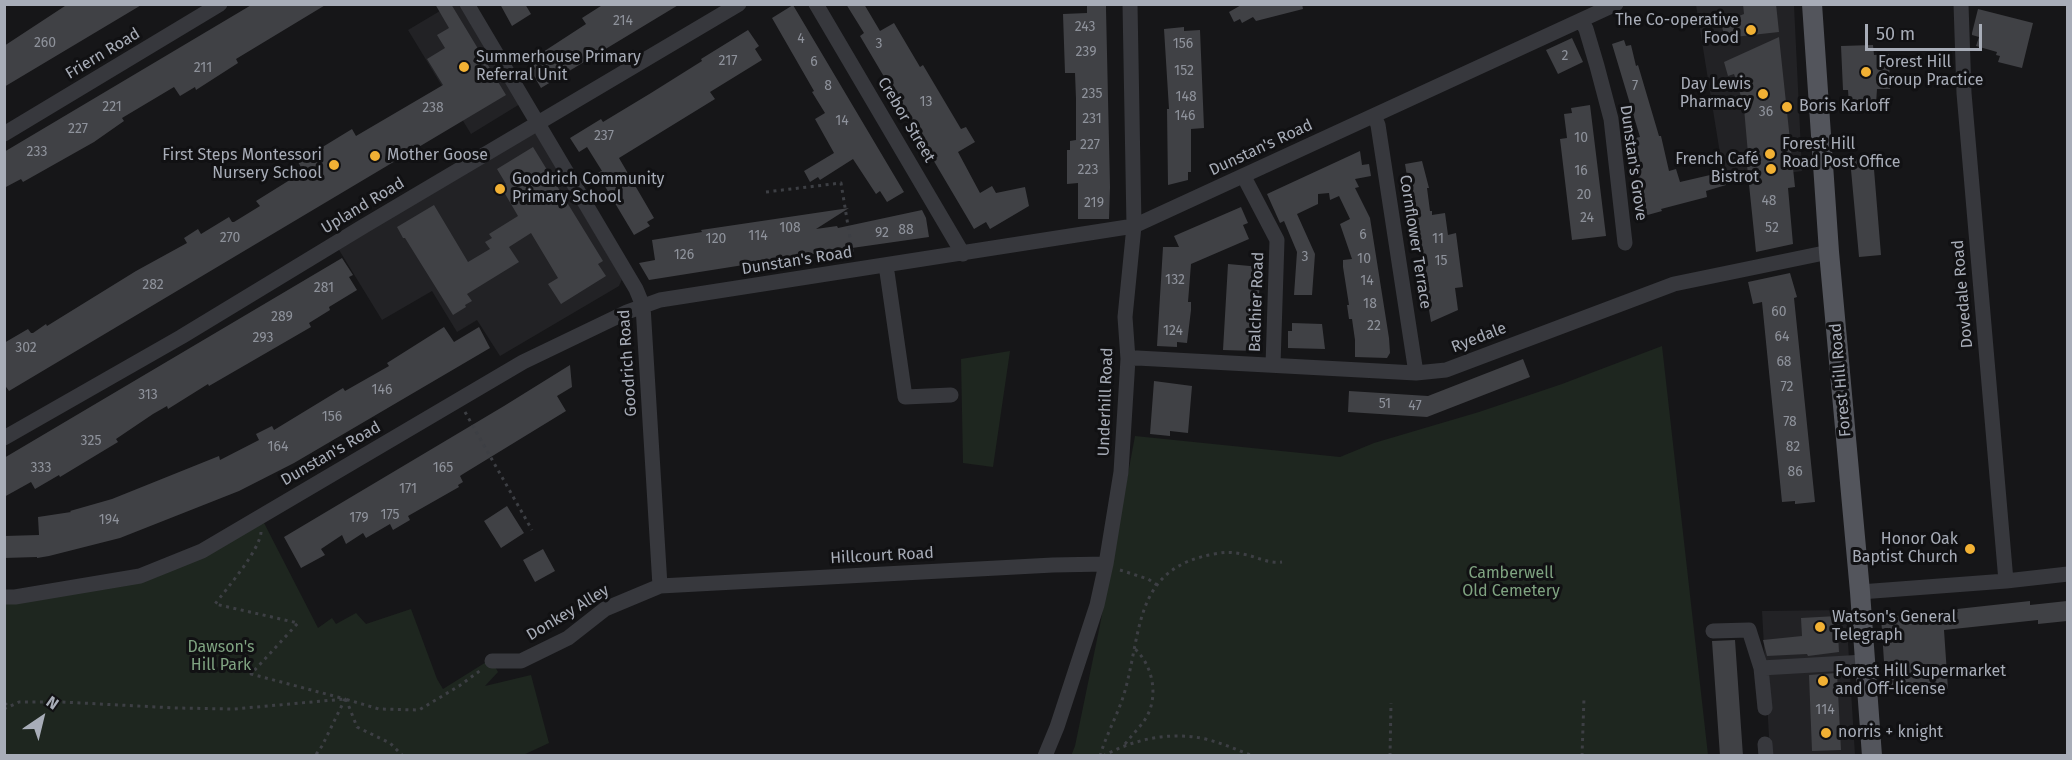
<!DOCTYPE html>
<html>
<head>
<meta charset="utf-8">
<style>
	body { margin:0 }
	#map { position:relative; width:2072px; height:760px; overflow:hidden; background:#161618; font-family:"Fira Sans",sans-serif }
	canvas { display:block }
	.frame { position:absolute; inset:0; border:6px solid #a8adb8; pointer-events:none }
	.north { position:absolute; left:12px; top:688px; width:60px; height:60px; -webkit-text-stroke:4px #111113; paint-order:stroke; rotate:35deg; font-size:16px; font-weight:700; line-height:24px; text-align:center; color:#a8adb8 }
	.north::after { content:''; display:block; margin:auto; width:21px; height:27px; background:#a8adb8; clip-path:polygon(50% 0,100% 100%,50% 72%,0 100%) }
	.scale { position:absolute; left:1865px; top:24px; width:117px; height:27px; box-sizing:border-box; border:3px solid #a8adb8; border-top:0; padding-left:8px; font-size:18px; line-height:21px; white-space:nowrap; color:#a8adb8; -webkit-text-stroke:4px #111113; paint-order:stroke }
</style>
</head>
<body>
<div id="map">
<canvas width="2072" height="760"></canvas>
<div class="frame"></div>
<div class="north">N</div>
<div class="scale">50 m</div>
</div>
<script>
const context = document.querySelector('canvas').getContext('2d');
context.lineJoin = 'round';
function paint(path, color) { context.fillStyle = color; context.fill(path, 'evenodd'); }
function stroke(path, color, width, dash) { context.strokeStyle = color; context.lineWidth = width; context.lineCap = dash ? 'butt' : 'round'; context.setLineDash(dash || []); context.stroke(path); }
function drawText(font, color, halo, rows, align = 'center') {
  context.font = font + ' "Fira Sans",sans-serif'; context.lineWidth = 6; context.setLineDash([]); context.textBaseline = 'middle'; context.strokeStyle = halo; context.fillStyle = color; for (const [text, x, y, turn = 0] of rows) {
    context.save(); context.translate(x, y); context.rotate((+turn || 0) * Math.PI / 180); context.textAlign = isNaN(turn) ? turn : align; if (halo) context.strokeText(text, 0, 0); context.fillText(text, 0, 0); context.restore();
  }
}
const built = new Path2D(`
	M450,5H459L520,104L471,134L408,30Z
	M1696,5H1794L1802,171L1759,177L1727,185L1723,172Z
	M535,132L622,279L619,286L500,356L477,320L457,332L432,291L382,320L336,245Z
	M1846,610L1855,755H1770L1762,611Z`);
const green = new Path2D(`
	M1662,346L1708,755L1071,756L1075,746L1100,625L1135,436L1340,457L1374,443L1479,412L1562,384Z
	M1010,351L993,467L963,463L961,359Z
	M263,521L318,628L332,618L336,624L356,613L366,624L411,609L437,679L443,689L491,659L498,672L485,686L531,675L549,743L521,756L5,755L4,593L135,571Z`);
const building = new Path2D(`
	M68,4H143L4,87V46Z
	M253,4H327L236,59L238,63L196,90L195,87L180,96L174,87L122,118L124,121L94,142L23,182L21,179L4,188V152Z
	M435,4H451L506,95L9,391L4,384V343L28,329L31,333H33L46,324L47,326L136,271L187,243L184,238L198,229L201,234L229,217L232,222H234L260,206L256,201L301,173L299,171L302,169L298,162L352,129L356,136L443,85L427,59L445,48L437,35L449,28Z
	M500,4H525L531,14L512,26Z
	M604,4H680L541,88L531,71L535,69L533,65L543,59L541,56L545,54L543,52L586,24L582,18Z
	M846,4H864L880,31L894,23L920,67L923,65L961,129L966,127L975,142L958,152L980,193L992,186L996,193L1025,187L1029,206L990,229L986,222L974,229L860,36L864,33Z
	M1087,4H1106V9L1110,187L1109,219H1078V183L1067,184V150H1070V141L1076,140V99L1075,73H1065L1063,14L1087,13Z
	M1243,4H1302L1303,9L1256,21L1253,17L1242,23L1240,19L1234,22L1229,12Z
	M1743,4H1776L1779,32L1725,38L1721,23L1744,14Z
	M793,5L904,192L887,202L880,191L876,194L853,159L820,180L818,177L810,182L804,171L834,153L815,119L825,113L812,92L814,91L772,18Z
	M1978,9L2033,23L2022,68L1998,62L2000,56L1996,55L1997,52L1976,46L1979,37L1972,35V33Z
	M1184,27V31L1200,30L1204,128L1191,129V172H1188V180L1168,185L1167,109H1169L1164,29Z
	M748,30L759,46L755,49L762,60L710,92L715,99L619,158L654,218L647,222L650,226L634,235L597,173L602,171L587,147L579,152L570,138L601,119L603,122L651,93L702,61L701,59Z
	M1779,37L1795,187L1788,188L1793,244L1756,252L1747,165H1749L1744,108L1737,82L1734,74L1728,76L1724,62Z
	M1572,38L1583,62L1558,74L1546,50Z
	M1624,40L1626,46L1631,45L1636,66L1638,65L1659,136H1661L1669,171L1676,169L1680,182L1723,172L1726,185L1706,191L1707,197L1661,209L1662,211L1644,216L1639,192H1641L1634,157L1638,156L1635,138L1640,137L1612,44Z
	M1873,45L1874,55L1889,54L1890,89H1877L1876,104L1849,105L1848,90H1843L1841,46Z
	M1590,105L1606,236L1572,240L1560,139L1567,138L1564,114L1572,113L1571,108Z
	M533,147L603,261L598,264L606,276L561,304L548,284L558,278L531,233L509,247L519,262L467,294L472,301L465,305L466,307L453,315L405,238H403L397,227L434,205L468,262L490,249L485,242L492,238L489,234L518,216L501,187L506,184L497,169Z
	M1360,151L1362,165L1369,164L1371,176L1355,179L1359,187L1355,188L1370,218L1389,338L1390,353L1387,358L1355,357V340L1352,319H1349L1347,305H1349L1343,267V260L1352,259L1340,224L1350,219L1339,196L1330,200L1329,193L1318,194V204L1297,214L1315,254L1312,295H1294L1297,252L1284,221L1280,223L1267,194Z
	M1873,157L1881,255L1859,257L1850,159Z
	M1422,161L1429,188H1427L1430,211H1432V215L1445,213L1448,235L1456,233L1463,287L1455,288L1458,310L1431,322L1405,164Z
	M1241,207L1248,223L1243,225L1249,239L1191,264L1188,302H1191V310L1187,343L1177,342V347L1157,346L1163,247H1179L1174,236Z
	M849,208L816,229L837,226L838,228L922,210L926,218L929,237L838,250L649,280L639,263L655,260L652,240L702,232L701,230Z
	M342,258L353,275L349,277L357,290L329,307L330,310L309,323L311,327L209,386L208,384L168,409L167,406L153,414L116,439L118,442L60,477L59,475L35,489L31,482L4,497V458Z
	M1228,264L1261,267L1255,351L1223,350Z
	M1790,273L1797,297L1794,298L1815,502L1795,504V501L1782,502L1762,302L1753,304L1748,282Z
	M1292,323L1322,324L1325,349L1288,348V331H1292Z
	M444,327L454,342L479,327L490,348L294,463L239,491L120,538L49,556L37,558V557L4,558V536L39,535L38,517L71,512L70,511L112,499L219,456L220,460L259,440L256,434L272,426L274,430L343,388L345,391L389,366L387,363Z
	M1523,359L1530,377L1427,417L1348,412L1349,391L1428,396Z
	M570,365L572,387L557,396L566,411L463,474L460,476L463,482L458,485L459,487L408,516L410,520L393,530L390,524L366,538L363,533L346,544L342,535L321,549L325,555L301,568L284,537L504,406Z
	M1154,381L1192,386L1188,433L1170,431V436L1150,434Z
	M507,506L524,533L501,548L484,521Z
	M543,549L555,571L535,582L523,560Z
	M2030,601V605L2067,601V621L2038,624V620L1944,630L1948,689L1886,692L1881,616L1958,612L1957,609Z
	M1837,616L1839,652L1808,656L1807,654L1767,656L1763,640L1802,636L1801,618Z
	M1735,640L1743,756H1720L1712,641Z
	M1837,673L1841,750L1812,751L1809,675Z`);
const path = new Path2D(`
	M766,192L841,183L853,256
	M465,412L532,530
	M261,532C260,550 227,588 215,604L298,623L251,674L345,699L322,746L315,756
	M1120,570L1148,579L1157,585
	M346,699L357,727L390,743L403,756
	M4,703L6,704L4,706
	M4,709L19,702H62L176,708L234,709L345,699L379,709L419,710L459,686L481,670
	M1125,744C1132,735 1140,727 1146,718C1159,696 1153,665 1134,648
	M1100,756C1107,732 1120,711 1126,687C1142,626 1136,568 1214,554C1224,552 1233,552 1242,554C1256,556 1267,564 1282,562
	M1103,756C1131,741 1161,733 1194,737C1213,739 1235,749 1253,756
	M1390,756L1391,703
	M1582,756L1584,698`);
const minor = new Path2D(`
	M467,4L636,289L643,306L660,586
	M816,4L963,254
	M1961,4L1964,93L2006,581
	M1581,20L1586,29L1597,66L1611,119L1625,243
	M1374,116L1378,125L1416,373
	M4,134L220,4
	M1244,177L1277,240L1273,365
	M886,265L905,397L951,395
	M1128,359L1137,358L1416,373L1446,370L1674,284L1829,252
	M4,438L181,337L364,226L739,4
	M1860,592L2006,581L2068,574
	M4,597H15L140,576L202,551L523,362L627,312L660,300L1134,226L1616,4
	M1713,631L1749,630L1761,668L1865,662
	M492,661H521L568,638L605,609L660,586L1053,565L1106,564
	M1761,668L1765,708
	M1765,744L1766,756
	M1045,756L1057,727L1097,605L1106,564L1121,472L1128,359L1125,317L1134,226L1130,4`);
const major = new Path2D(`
	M1812,4L1829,252L1860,592L1872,756`);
const markers = [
	[1751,30,6,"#f2b134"],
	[464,67,6,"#f2b134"],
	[1866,72,6,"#f2b134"],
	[1763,94,6,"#f2b134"],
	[1787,107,6,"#f2b134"],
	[1770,154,6,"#f2b134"],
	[375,156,6,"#f2b134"],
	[334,165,6,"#f2b134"],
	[1771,169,6,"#f2b134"],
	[500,189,6,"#f2b134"],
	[1970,549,6,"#f2b134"],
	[1820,627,6,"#f2b134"],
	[1823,681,6,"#f2b134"],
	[1826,733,6,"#f2b134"]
];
const numberNames = [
	["214",623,21],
	["243",1085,27],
	["4",801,39],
	["260",45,43],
	["3",879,44],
	["156",1183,44],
	["239",1086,52],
	["2",1565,56],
	["217",728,61],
	["6",814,62],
	["211",203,68],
	["152",1184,71],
	["8",828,86],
	["7",1635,86],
	["235",1092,94],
	["148",1186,97],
	["13",926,102],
	["221",112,107],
	["238",433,108],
	["36",1766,112],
	["146",1185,116],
	["231",1092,119],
	["14",842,121],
	["227",78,129],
	["237",604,136],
	["10",1581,138],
	["227",1090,145],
	["233",37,152],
	["223",1088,170],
	["16",1581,171],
	["20",1584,195],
	["48",1769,201],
	["219",1094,203],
	["24",1587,218],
	["108",790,228],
	["52",1772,228],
	["88",906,230],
	["92",882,233],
	["6",1363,235],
	["114",758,236],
	["270",230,238],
	["120",716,239],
	["11",1438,239],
	["126",684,255],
	["3",1305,257],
	["10",1364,259],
	["15",1441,261],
	["132",1175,280],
	["14",1367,281],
	["282",153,285],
	["281",324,288],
	["18",1370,304],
	["60",1779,312],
	["289",282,317],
	["22",1374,326],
	["124",1173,331],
	["64",1782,337],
	["293",263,338],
	["302",26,348],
	["68",1784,362],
	["72",1787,387],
	["146",382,390],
	["313",148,395],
	["51",1385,404],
	["47",1415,406],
	["156",332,417],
	["78",1790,422],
	["325",91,441],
	["164",278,447],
	["82",1793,447],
	["333",41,468],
	["165",443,468],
	["86",1795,472],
	["171",408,489],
	["175",390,515],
	["179",359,518],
	["194",109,520],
	["114",1825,710]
];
const poiNames = [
	["The Co-operative",1739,21,"right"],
	["Food",1739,39,"right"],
	["Summerhouse Primary",476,58],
	["Referral Unit",476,76],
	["Forest Hill",1878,63],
	["Group Practice",1878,81],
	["Day Lewis",1751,85,"right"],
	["Pharmacy",1751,103,"right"],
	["Boris Karloff",1799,107],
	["Forest Hill",1782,145],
	["Road Post Office",1782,163],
	["First Steps Montessori",322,156,"right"],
	["Nursery School",322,174,"right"],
	["Mother Goose",387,156],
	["French Café",1759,160,"right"],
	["Bistrot",1759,178,"right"],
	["Goodrich Community",512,180],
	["Primary School",512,198],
	["Honor Oak",1958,540,"right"],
	["Baptist Church",1958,558,"right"],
	["Watson's General",1832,618],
	["Telegraph",1832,636],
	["Forest Hill Supermarket",1835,672],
	["and Off-license",1835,690],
	["norris + knight",1838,733]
];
const streetNames = [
	["Friern Road",103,54,-31],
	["Crebor Street",906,120,59],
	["Dunstan's Road",1261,148,-25],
	["Dunstan's Grove",1633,163,82],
	["Upland Road",363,206,-31],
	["Cornflower Terrace",1415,242,81],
	["Dunstan's Road",797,261,-9],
	["Dovedale Road",1963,294,-95],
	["Balchier Road",1257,302,-88],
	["Ryedale",1479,338,-21],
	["Goodrich Road",628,363,-94],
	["Forest Hill Road",1841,380,-95],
	["Underhill Road",1106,402,-88],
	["Dunstan's Road",331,454,-30],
	["Hillcourt Road",882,556,-3],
	["Donkey Alley",568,613,-31]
];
const parkNames = [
	["Camberwell",1511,574],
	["Old Cemetery",1511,592],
	["Dawson's",221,648],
	["Hill Park",221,666]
];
paint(built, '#222225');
paint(green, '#1e261f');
paint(building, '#404145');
stroke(path, '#3d3f44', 3, [3, 4.5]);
stroke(minor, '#37383d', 15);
stroke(major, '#53555c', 20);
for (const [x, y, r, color] of markers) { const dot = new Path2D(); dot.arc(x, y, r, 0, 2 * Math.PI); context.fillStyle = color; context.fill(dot); stroke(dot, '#111113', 2); }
drawText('14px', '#8e929b', null, numberNames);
drawText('16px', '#a8adb8', '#111113', poiNames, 'left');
drawText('16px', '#a8adb8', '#111113', streetNames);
drawText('16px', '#7fa381', '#111113', parkNames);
</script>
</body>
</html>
